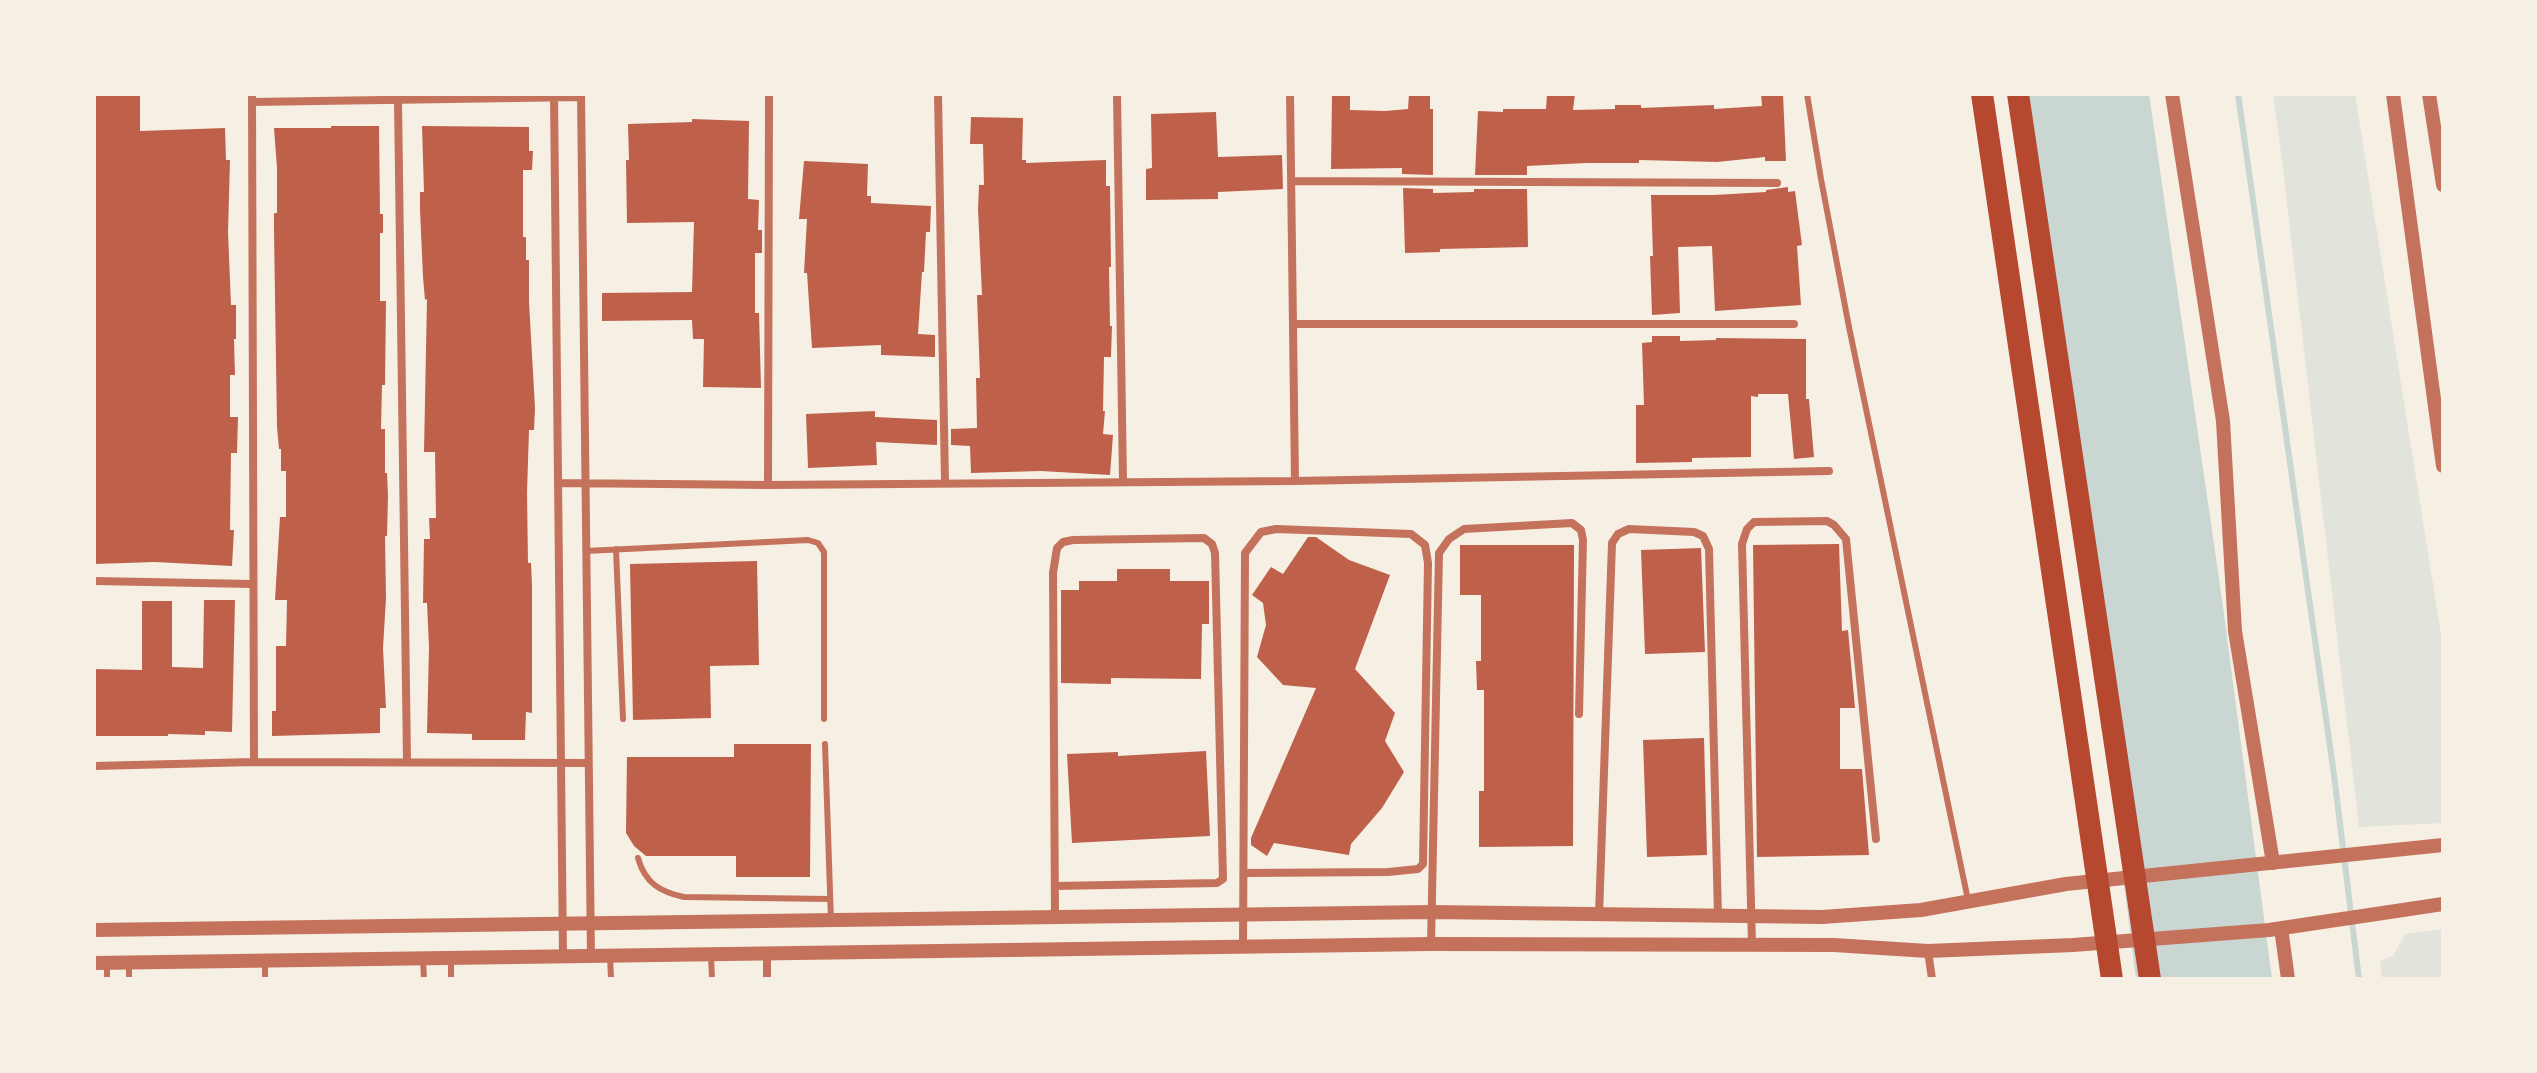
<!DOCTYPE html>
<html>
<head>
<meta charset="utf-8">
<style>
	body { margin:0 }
	#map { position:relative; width:2537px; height:1073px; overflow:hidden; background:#f6efe4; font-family:"Sofia Sans Condensed",sans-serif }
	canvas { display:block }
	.frame { position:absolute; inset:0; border:96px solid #f6efe4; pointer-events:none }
</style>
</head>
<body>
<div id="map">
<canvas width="2537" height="1073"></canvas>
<div class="frame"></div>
</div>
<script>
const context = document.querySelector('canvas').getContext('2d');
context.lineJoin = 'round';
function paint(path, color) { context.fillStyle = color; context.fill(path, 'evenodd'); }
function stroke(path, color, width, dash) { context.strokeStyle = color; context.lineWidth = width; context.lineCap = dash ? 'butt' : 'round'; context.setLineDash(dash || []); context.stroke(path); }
const green = new Path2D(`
	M2273,94H2355L2443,647V823L2359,827L2282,160Z
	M2443,929V979H2382L2380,961L2393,956L2405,934Z`);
const water = new Path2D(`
	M2012,94H2149L2223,607L2272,979H2136L2102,708Z`);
const stream = new Path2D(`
	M2238,94L2334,775L2359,979`);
const building = new Path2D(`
	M94,94H140V131L225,128L226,160H230L228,232L231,305H236V339H234L235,375H230V417H238L237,453H231L230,530H234L232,566L155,562L94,564Z
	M1332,94H1350V110L1385,111L1408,109L1409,94H1430V109H1433V175L1402,174V168L1331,169Z
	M1547,94H1575L1573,110L1615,109V105H1641V108L1714,105V109L1762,106L1761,94H1783L1786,161H1765V157L1717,162L1639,160V163H1586L1527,166V175H1475L1478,111L1503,112V109H1546Z
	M1216,112L1218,157L1282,155L1283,189L1218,192V199L1146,200V169L1152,168L1151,114Z
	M971,117L1023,118L1022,160H1026V163L1106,160V186H1110L1111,267H1109L1110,326H1112L1111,357H1104L1103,411H1105L1103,434L1113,435L1110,475L1041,471L971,473L970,446L951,445V429L977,428L976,378H980L977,295H982L978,209L979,185H984L983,144H970Z
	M692,119L749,121L748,199L759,200L758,230H762V253H755V313H759L761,388L703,387L704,339H693L692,320L602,321V293L692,292L694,222L627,223L626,160H629L628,124L692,122Z
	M331,126H379L380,214H383V233H380V301H386L385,385H382L381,429H385V473H387L388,496L387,536H385L386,598L383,648L386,708H380V733L272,736V711H276V646H286L287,600H275L280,517H286V471H281V449H279L277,427L274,231V213H277V168L274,128H331Z
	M422,126L529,127V151H533L532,170H523V237H526V260H529V302L535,408L534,430H529L527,493L528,563H531L532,585V713L526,712L525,740H472V734L427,733L429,647L427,603H423L424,539H430L429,518H436L435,452H424L427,299L425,300L423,277L420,210V192H424Z
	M804,161L868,164L867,196H871V203L931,206L930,232H926L924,272H922L918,334L935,335V357L881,355V345L812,348L807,273H804L807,219H799Z
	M1788,187V192L1795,191L1802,245L1797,246L1801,305L1715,311L1712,246L1678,247L1680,313L1652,315L1650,256H1653L1651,195H1714L1766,192V190Z
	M1403,188L1433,189V193L1474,192V189H1527L1528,247L1440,249V252L1405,253Z
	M1652,336H1680V341L1716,340V338L1806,339V399H1809L1814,457L1794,459L1788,394H1758V397L1751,396V457L1692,458V462L1636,463V405H1644L1642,343L1652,342Z
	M875,411V417L937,420V445L876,442L877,465L808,468L806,414Z
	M1308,537H1316L1349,560L1390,575L1355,669L1395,713L1385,741L1404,772L1382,808L1351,844L1349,855L1274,843L1267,856L1251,845V838L1316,688L1283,685L1257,657L1266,625L1263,603L1252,595L1271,567L1283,574Z
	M1839,544L1842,631L1848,630L1855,708H1840V769H1862L1869,855L1757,857L1753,545Z
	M1460,545H1574L1573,846L1479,847V791H1484V690H1477L1476,661H1481V595H1460Z
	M1701,548L1705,652L1645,654L1641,550Z
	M757,561L759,665L710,666L711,718L633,720L630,564Z
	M1117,569H1170V581H1209V624H1202L1201,679L1111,678V684L1061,683V590H1079V581H1117Z
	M204,600H235L232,732L205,731V735L168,734V736H94V669L142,670V601H172V667L203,668Z
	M1704,738L1707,855L1647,857L1643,740Z
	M734,744H811L810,877H736V856H646L634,846L626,833L627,757H734Z
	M1206,751L1210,836L1072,843L1067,754L1118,752V756Z`);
const service = new Path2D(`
	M1807,94L1821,179L1849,327L1968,900
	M616,549L623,719
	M586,551L808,540L818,543L824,552V719
	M825,744L831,921
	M638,858C645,883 660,892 684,897L830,899
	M610,955L611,979
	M711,955L712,979
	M451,958V979
	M423,959L424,979
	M265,961V979
	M107,963V979
	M129,979V962`);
const minor = new Path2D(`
	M252,94L254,762
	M554,94L563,956
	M581,94L591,956
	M938,94L945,482
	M1117,94L1123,481
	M1290,94L1295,481
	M398,100L407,761
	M252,102L581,97
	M1291,181L1777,183
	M1293,324H1794
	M558,483L768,485L1295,481L1829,471
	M768,485L769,94
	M94,581L252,584
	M94,766L254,762L588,763
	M1055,886L1217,883L1223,879L1215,553L1212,544L1204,538L1073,540L1063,542L1057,548L1053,573L1055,918
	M1599,915L1612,543L1618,534L1629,529L1694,532L1703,536L1709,549L1718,916
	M1431,944L1439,553L1449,539L1464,529L1572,523L1581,530L1583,540L1579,714
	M1752,945L1742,544L1747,529L1754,522L1827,521L1834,525L1846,539L1876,839
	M1243,947L1245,553L1261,532L1276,529L1411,534L1425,545L1428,563L1423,864L1418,869L1388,872L1244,873
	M1928,951L1932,979
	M767,953V979`);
const tertiary = new Path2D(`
	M2172,94L2223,421L2235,631L2273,863
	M2393,94L2443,466
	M2429,94L2443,185
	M2281,928L2288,979
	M94,930L1431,912L1822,917L1921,910L2066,884L2443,845
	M94,963L1431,944L1834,945L1928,951L2073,945L2269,930L2443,904`);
const motorway = new Path2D(`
	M1982,94L2112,979
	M2018,94L2150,979`);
paint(green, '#e2e4dc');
paint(water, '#c9d6d2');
stroke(stream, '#c9d6d2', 6);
paint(building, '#bf614a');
stroke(service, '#c5725c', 6);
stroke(minor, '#c5725c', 8);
stroke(tertiary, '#c5725c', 14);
stroke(motorway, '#b5482f', 22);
</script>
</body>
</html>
